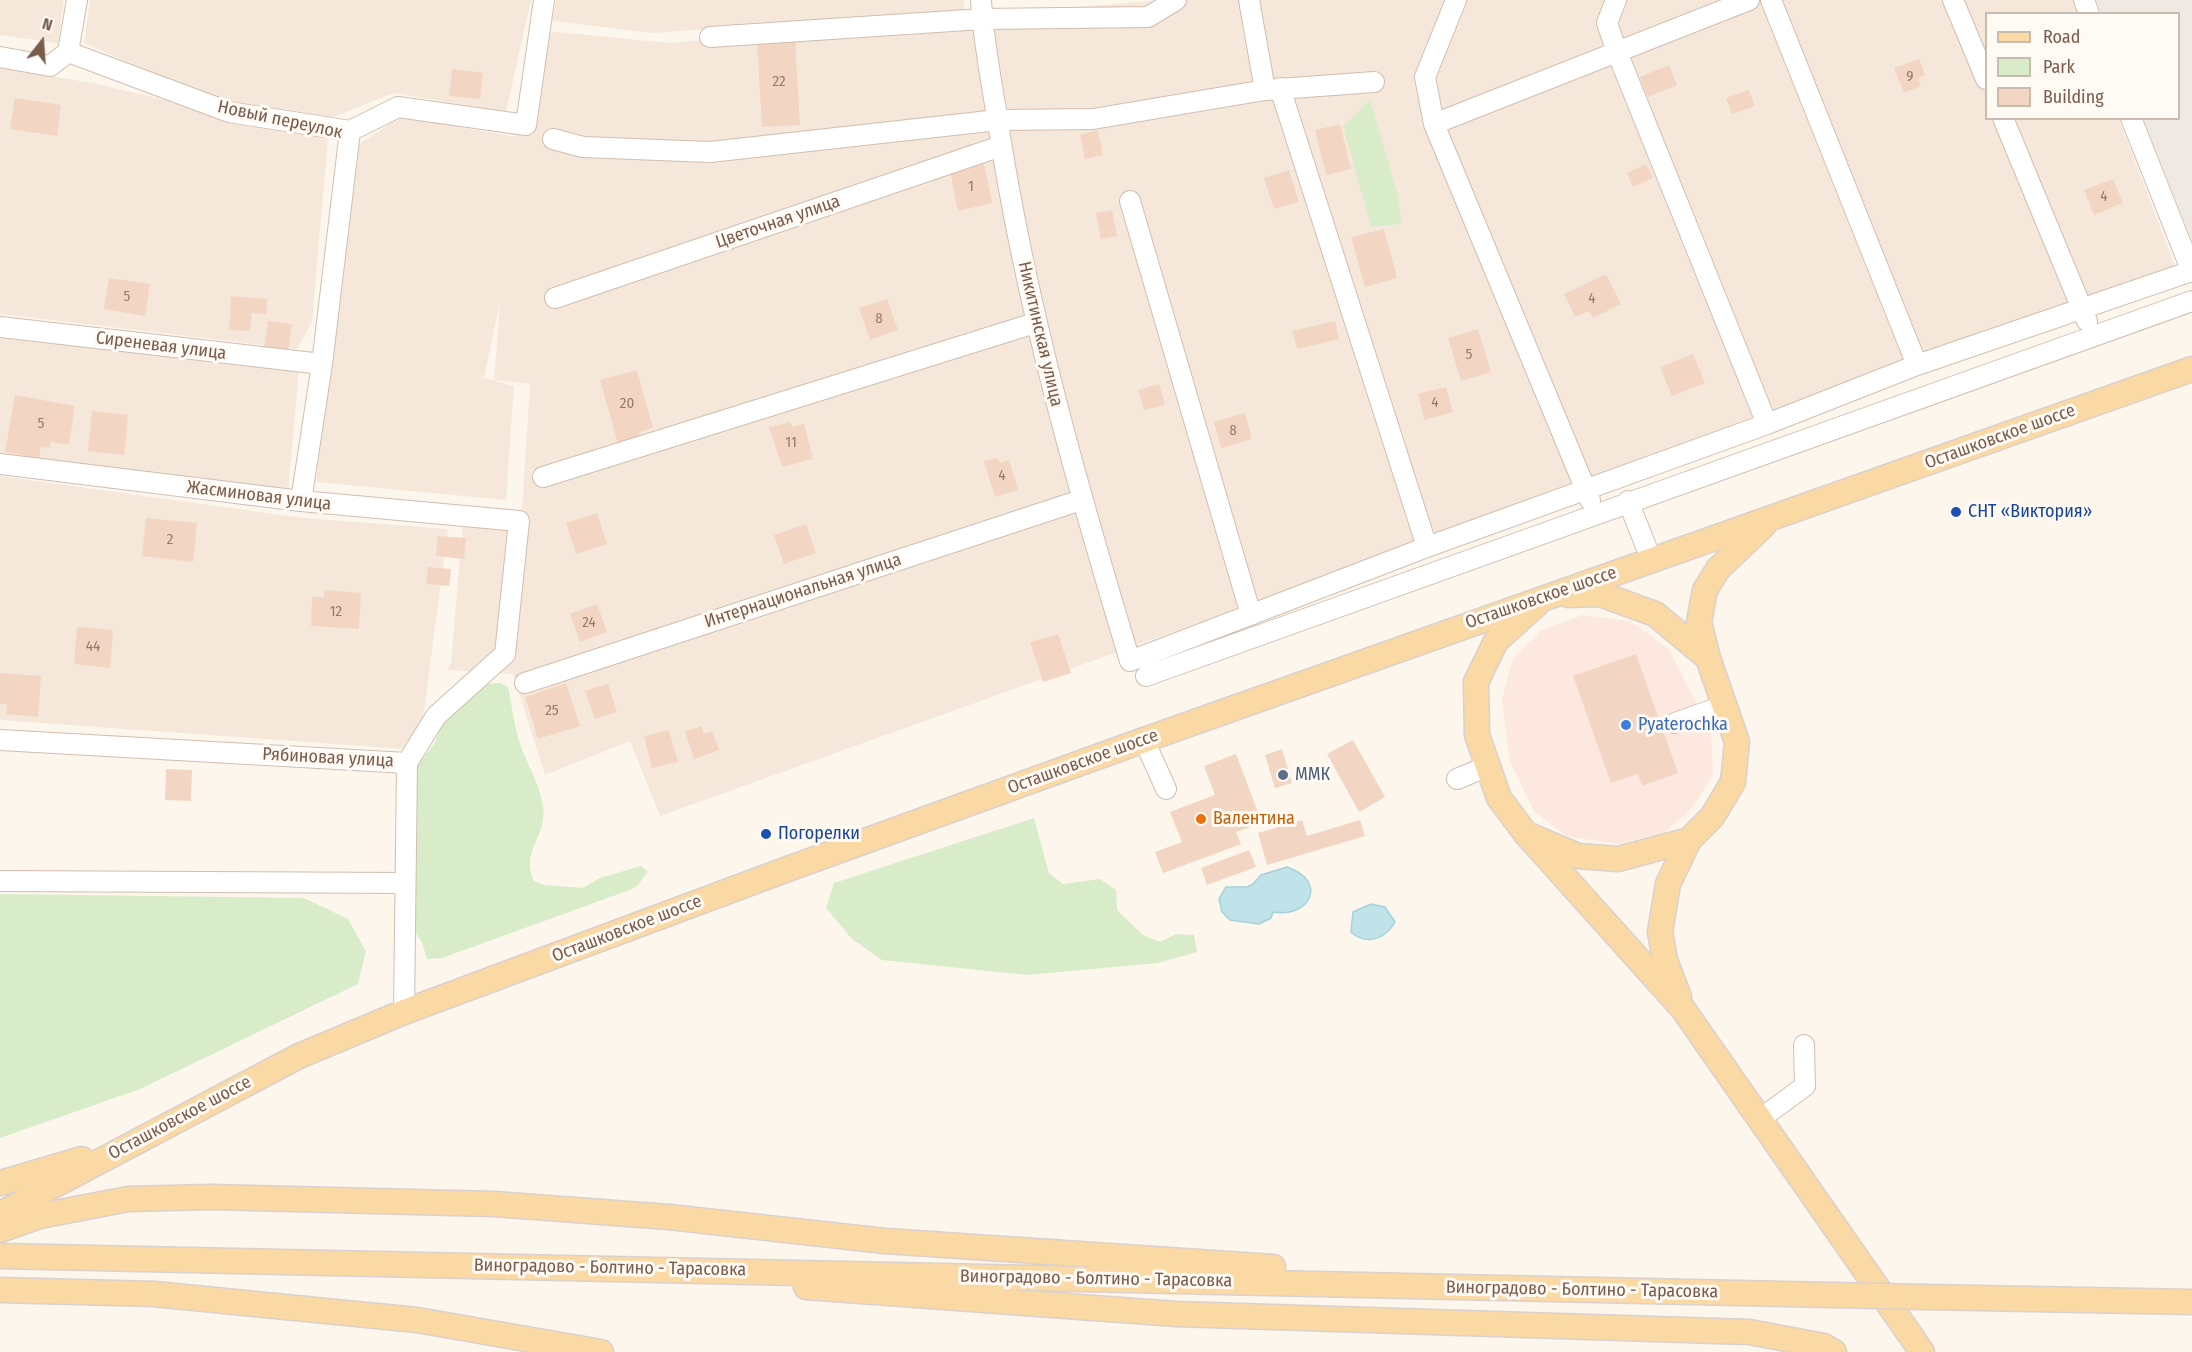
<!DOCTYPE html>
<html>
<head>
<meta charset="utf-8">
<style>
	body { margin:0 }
	#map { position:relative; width:2192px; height:1352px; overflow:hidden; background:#fdf6ec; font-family:"Fira Sans Condensed",sans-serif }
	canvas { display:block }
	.legend { position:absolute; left:1985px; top:12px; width:195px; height:108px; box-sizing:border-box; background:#fffaf3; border:2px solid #cabbb1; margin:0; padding:8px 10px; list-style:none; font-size:18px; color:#7a5c4d }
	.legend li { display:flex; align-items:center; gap:12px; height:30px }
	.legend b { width:30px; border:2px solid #cabbb1 }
	.north { position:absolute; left:12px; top:12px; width:60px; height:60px; -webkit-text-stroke:4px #fffaf3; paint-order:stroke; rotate:17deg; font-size:16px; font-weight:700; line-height:24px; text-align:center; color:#7a5c4d }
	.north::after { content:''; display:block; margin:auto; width:21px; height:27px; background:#7a5c4d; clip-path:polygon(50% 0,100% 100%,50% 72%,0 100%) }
</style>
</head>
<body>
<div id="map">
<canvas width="2192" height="1352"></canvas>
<ul class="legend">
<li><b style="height:8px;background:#fbd9a5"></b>Road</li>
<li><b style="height:16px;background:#d8ecc9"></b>Park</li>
<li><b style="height:16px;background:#f3d5c3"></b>Building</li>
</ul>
<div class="north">N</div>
</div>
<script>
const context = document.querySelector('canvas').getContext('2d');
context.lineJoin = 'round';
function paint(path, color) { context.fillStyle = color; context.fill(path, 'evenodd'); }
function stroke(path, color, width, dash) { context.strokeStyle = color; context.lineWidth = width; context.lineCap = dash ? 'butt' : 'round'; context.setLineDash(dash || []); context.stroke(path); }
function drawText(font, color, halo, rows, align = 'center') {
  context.font = font + ' "Fira Sans Condensed",sans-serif'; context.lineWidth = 6; context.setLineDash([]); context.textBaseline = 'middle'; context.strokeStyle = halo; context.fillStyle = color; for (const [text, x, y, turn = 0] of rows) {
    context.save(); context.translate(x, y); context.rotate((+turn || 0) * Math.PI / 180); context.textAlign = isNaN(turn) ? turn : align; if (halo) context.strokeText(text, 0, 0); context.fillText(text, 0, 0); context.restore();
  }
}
const residential = new Path2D(`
	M0,0H64L58,43L0,35Z
	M90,0H531L506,112L393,93L327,120L224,104L84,43Z
	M556,0H964V11L652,33L552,21Z
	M1161,0H2074L2079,13L1986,14V118L2119,119L2175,266L1917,365L660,816L630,741L545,775L513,674L447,670L451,663L464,510H522L530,384L494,380L500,302L484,378L514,386L506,500L316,482L355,147L401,116L515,137L533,34L558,32L669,43Z
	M0,68L93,83L328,139L312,322L297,349L0,314Z
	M0,332L299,371L288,491L0,456Z
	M0,476L303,518L448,529L419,750L0,720Z`);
const commercial = new Path2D(`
	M1583,615L1630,621L1669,649L1711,732L1713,775L1691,809L1664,833L1617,844L1566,836L1534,811L1510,762L1502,700L1513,658L1541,631Z`);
const industrial = new Path2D(`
	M2096,0H2192V242L2143,119L2178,118V14L2101,13Z`);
const green = new Path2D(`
	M1370,100L1399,199L1401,224L1371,227L1343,126Z
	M500,683L508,687C512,705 514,724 519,741C526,763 540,784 543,806C548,836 520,850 534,881L544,885L583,888L600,878L641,866L648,872L636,887L627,891L442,958L427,959L422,942L400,911L415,769L434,744L445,717L480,684Z
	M1034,818L1049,873L1063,884L1100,879L1116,890L1117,910L1143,935L1160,942L1176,934L1194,935L1197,952L1158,963L1027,975L882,960L852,939L826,908L834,883Z
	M0,894L304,898L348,919L366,951L358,984L140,1089L0,1138Z`);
const water = new Path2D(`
	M1287,867C1328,881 1311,918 1273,912L1271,918L1259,924L1230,920L1222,912L1219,899L1226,887H1247L1253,884L1261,875Z
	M1371,904L1385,907L1395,922C1386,939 1366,946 1351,932L1353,912Z`);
const building = new Path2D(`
	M795,38L800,125L762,127L757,40Z
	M1919,59L1925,75L1918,78L1921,86L1904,93L1894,68Z
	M1669,65L1677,85L1648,97L1640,77Z
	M452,69L483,73L480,99L449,96Z
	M1749,90L1755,106L1732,114L1726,98Z
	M15,98L61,105L57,136L10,129Z
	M1340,124L1351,169L1326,175L1315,130Z
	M1098,130L1103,155L1085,159L1080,135Z
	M984,163L992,203L958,211L950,171Z
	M1646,164L1653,178L1633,187L1627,173Z
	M1289,170L1299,202L1274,209L1264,178Z
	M2113,179L2123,203L2094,215L2084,190Z
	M1112,210L1117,236L1101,239L1096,213Z
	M1384,229L1397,278L1365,287L1351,237Z
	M1606,274L1621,304L1593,318L1589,311L1575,317L1564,294Z
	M109,278L150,284L145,316L104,309Z
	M231,296L267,299L266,314L252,313L250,331L229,330Z
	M887,299L898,330L870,340L859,308Z
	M268,321L292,324L288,352L264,349Z
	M1335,321L1339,339L1297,349L1292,331Z
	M1478,329L1491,372L1461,381L1448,338Z
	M1693,354L1705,383L1672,396L1660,367Z
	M637,370L653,428L639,432L642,441L619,447L600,380Z
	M1159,384L1165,405L1144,410L1138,390Z
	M1446,387L1453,412L1424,420L1418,394Z
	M15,395L75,406L69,445L50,442L51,448L41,447L39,458L5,452Z
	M92,411L128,415L124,455L88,451Z
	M1245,413L1252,439L1221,448L1214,422Z
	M790,422L792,427L804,424L813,459L782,467L769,427Z
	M998,458L1000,463L1009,460L1018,490L995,497L984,461Z
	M597,513L607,544L576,554L566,523Z
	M146,518L197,523L193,562L142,556Z
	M806,524L816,553L784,564L774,535Z
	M438,536L466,538L464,559L436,556Z
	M428,567L451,569L449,586L426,584Z
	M325,590L361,593L359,629L311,626L312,597H324Z
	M597,604L607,632L580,642L570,614Z
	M77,627L113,630L110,668L74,664Z
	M1058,634L1071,673L1043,682L1030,642Z
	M1636,654L1678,773L1642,786L1638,774L1611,783L1573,676Z
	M0,673L41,676L38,717L6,714L7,704H0Z
	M566,683L580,726L538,739L525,697Z
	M608,684L617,712L595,719L585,691Z
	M702,726L704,734L712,731L719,750L694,759L685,731Z
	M669,730L678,762L652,768L644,736Z
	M1353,740L1385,797L1359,812L1327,754Z
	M1282,749L1292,783L1275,788L1265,755Z
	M1236,754L1262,823L1236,832L1241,844L1163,873L1155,852L1182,842L1170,812L1215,795L1204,766Z
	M166,769L192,770L191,801L165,800Z
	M1302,820L1307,836L1360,820L1365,836L1267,865L1258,833Z
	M1249,850L1256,867L1207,885L1201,868Z`);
const minor = new Path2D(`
	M981,0C983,39 991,78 997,117C1025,303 1076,482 1130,661L1427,547L1767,424L1917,365L2192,271
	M1249,0L1265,90
	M1456,0L1425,77L1434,124L1590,500
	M1616,0L1607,23L1617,52L1767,424
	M1771,0L1917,365
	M1953,0L1986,79
	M2084,0L2089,14
	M710,37L982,19L1148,17L1176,0
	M68,52L77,0
	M0,57L50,66L68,52L229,112L350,131L322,364L301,501
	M1280,88L1427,547
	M2003,118L2087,321
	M2131,118L2192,272
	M1434,124L1749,0
	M350,131L398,107L526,125L544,0
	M553,139L583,147L710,152L998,120L1093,119L1265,90L1374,82
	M1130,201L1251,615
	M555,298L1001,146
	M0,327L322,364
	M0,464L301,501L519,521L505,654L436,716L407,763
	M543,477L1035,323
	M1628,501L1651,559
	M1146,676L2192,301
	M525,683L1081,500
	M1675,723L1726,705
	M0,740L407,763
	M1144,740L1166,789
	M1457,779L1488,766
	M0,881L405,883
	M404,1012L407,763
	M1760,1119L1805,1086L1804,1045`);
const major = new Path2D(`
	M1568,595L1600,594L1655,614L1708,658
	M1536,605L1496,641L1476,682L1477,735L1499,798L1526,834L1578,856L1618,859L1689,840
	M1526,834L1683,1009L1922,1352
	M1679,997L1665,960L1660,932L1668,884L1689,840L1712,817L1733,782L1737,742L1708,658L1699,622L1705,590L1718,569L1764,525
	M0,1183L82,1159
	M0,1214L299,1056L404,1012L785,870L1144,740L2192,369
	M0,1230L40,1216L128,1199L211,1197L494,1204L669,1217L885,1241L1273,1267
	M0,1256L1832,1295
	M806,1287L1176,1314L1749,1332L1824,1346L1834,1352
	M0,1290L154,1294L417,1320L601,1352
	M1924,1297L2192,1302`);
const majorBridge = new Path2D(`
	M1832,1295L1924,1297`);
const markers = [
	[1956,512,6,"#1a4fb4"],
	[1626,725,6,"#3f7fe0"],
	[1283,775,6,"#5c6f8a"],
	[1201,819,6,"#e8710a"],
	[766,834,6,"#1a4fb4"]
];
const numberNames = [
	["9",1910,77],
	["22",779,82],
	["1",971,187],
	["4",2104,197],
	["5",127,297],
	["4",1592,299],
	["8",879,319],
	["5",1469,355],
	["4",1435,403],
	["20",627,404],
	["5",41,424],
	["8",1233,431],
	["11",791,443],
	["4",1002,476],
	["2",170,540],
	["12",336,612],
	["24",589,623],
	["44",93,647],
	["25",552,711]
];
const streetNames = [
	["Новый переулок",280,120,12],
	["Цветочная улица",778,222,-19],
	["Никитинская улица",1040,334,77],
	["Сиреневая улица",161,346,7],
	["Осташковское шоссе",2000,437,-20],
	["Жасминовая улица",259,496,7],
	["Интернациональная улица",803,591,-18],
	["Осташковское шоссе",1541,598,-19],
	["Рябиновая улица",328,758,3],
	["Осташковское шоссе",1083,762,-20],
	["Осташковское шоссе",627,929,-21],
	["Осташковское шоссе",180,1118,-28],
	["Виноградово - Болтино - Тарасовка",610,1268,1],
	["Виноградово - Болтино - Тарасовка",1096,1279,1],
	["Виноградово - Болтино - Тарасовка",1582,1290,1]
];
const transitNames = [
	["СНТ «Виктория»",1968,512],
	["Погорелки",778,834]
];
const shopNames = [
	["Pyaterochka",1638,725]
];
const serviceNames = [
	["ММК",1295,775]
];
const foodNames = [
	["Валентина",1213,819]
];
paint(residential, '#f5e8da');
paint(commercial, '#fde8e0');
paint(industrial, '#efe9e4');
paint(green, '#d8ecc9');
paint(water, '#bfe3e8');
stroke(water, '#a5d3da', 1.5);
paint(building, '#f3d5c3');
stroke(minor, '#d1beb0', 22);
stroke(major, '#dad1cd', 27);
stroke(minor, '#fff', 20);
stroke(major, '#fbd9a5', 24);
stroke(majorBridge, '#dad1cd', 27, []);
stroke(majorBridge, '#fbd9a5', 24);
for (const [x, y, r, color] of markers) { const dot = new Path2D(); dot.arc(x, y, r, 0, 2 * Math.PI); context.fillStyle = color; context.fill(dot); stroke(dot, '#fffaf3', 2); }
drawText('15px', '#987a6a', null, numberNames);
drawText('18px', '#7a5c4d', '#fffaf3', streetNames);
drawText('18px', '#164399', '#fffaf3', transitNames, 'left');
drawText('18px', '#366cbe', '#fffaf3', shopNames, 'left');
drawText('18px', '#4e5e75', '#fffaf3', serviceNames, 'left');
drawText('18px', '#c56008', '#fffaf3', foodNames, 'left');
</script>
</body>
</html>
